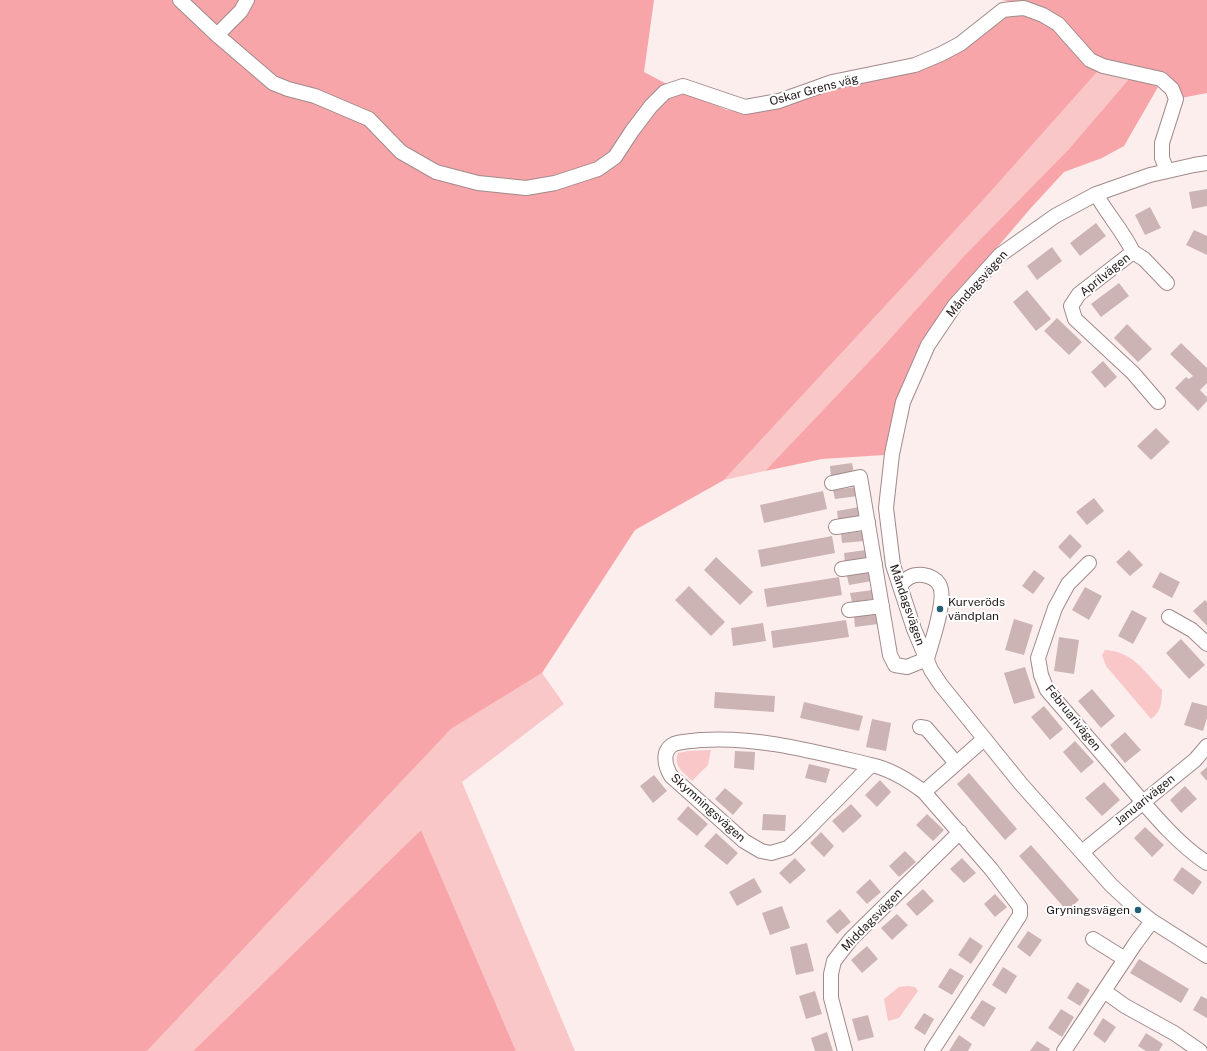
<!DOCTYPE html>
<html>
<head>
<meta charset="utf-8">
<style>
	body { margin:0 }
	canvas { display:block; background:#fdeeee }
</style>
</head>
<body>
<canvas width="1207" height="1051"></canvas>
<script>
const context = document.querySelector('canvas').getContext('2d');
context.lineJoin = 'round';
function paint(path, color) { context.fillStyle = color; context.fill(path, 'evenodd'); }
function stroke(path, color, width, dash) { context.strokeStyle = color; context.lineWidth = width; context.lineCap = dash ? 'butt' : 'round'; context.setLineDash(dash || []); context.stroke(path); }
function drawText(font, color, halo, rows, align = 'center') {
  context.font = font + ' "Public Sans",sans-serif'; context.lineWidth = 4; context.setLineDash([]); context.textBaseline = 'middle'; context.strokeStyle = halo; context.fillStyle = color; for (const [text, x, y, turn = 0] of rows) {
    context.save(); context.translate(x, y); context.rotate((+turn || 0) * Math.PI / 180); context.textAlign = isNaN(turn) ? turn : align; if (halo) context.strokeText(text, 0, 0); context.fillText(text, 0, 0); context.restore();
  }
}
const green = new Path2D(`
	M1098,71L1128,80L1068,150L963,257L879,351L765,471L724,480L985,198Z
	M1105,650C1132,651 1145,672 1162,690C1162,702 1161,712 1151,719L1106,666L1102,655Z
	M542,673L564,704L462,782L575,1051H516L421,830L193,1051H147L451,729Z
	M711,750L708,765L692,781C684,772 673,767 678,753L688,751Z
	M908,986L915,987L918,991L899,1018L888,1021L884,999L899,987Z`);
const forest = new Path2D(`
	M0,0H654L644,72L682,92L701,99L727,110L745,112L833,89L925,67L967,48L1021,3L1001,0H1207V93L1181,98L1174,84L1098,71L985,198L724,480L635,530L542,673L451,729L147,1051H0Z
	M1128,80H1142L1158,87L1124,146L1102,158L1064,172L1030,209L995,250L960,288L940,315L914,358L896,400L884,455L822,459L765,471L879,351L963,257L1068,150Z
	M421,830L516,1051H193Z`);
const building = new Path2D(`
	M1207,189V206L1192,209L1189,192Z
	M1150,207L1161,228L1145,235L1135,215Z
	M1096,223L1106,236L1080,256L1070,243Z
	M1194,230L1207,236V255L1186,245Z
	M1052,247L1062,261L1037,280L1027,266Z
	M1119,283L1129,296L1101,317L1091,304Z
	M1027,290L1051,319L1036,331L1013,302Z
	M1057,318L1082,342L1069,355L1044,331Z
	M1127,324L1152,349L1138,362L1114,338Z
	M1181,343L1207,368V383L1200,390L1207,397V401L1198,411L1175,388L1186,377L1189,379L1193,376L1170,354Z
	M1103,361L1117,377L1105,388L1091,372Z
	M1156,428L1170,442L1151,460L1137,446Z
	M852,463L854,473L831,477L830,466Z
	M856,487L858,496L835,499L833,490Z
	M823,491L827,509L764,523L760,505Z
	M1094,498L1104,511L1087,525L1076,512Z
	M859,507L861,516L838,519L837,511Z
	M864,531L865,541L842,543L841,534Z
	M1070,534L1082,546L1070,559L1058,547Z
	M832,536L835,553L761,567L758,550Z
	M866,550L868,559L845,562L844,553Z
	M1129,550L1143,565L1130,576L1116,562Z
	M716,557L753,592L740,605L704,570Z
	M1034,570L1045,578L1033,594L1022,586Z
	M870,572L872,581L849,585L847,576Z
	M1160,572L1180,582L1172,598L1152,587Z
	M839,577L842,595L767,607L764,589Z
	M689,586L725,622L711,636L675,600Z
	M1085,587L1102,596L1089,620L1072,610Z
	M873,590L875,599L852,602L850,593Z
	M1205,600L1207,602V626L1193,611Z
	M1132,610L1147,618L1133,644L1118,636Z
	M876,614L878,624L855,627L854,617Z
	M1014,619L1033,625L1024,655L1005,650Z
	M846,620L849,637L773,648L771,631Z
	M763,623L766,641L733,646L731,628Z
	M1059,637L1079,640L1074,674L1054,671Z
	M1181,639L1205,665L1189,679L1166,653Z
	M1025,667L1035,698L1014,704L1004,673Z
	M1092,689L1115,716L1101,728L1078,701Z
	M715,692L775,696L774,712L714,708Z
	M804,702L863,716L859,731L800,718Z
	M1192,702L1207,706V718L1203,731L1184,725Z
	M1044,706L1063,729L1050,740L1031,717Z
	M872,719L891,723L886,751L866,747Z
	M1125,732L1141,750L1125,763L1110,745Z
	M1075,741L1094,762L1081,773L1063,752Z
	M735,751L755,752L754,770L734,768Z
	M809,764L830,769L826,783L805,778Z
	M1207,767V781L1200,773Z
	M969,773L1017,829L1005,840L957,784Z
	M654,775L667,791L653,803L640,786Z
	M880,780L891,792L877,807L865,795Z
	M1104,782L1120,800L1102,816L1085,798Z
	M1185,786L1197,799L1181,813L1170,800Z
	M725,788L743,803L733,815L715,799Z
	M851,804L862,816L843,833L832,821Z
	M688,806L708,824L697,836L677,819Z
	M763,814L786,815L785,831L762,830Z
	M927,814L944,830L933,841L916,825Z
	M1145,827L1164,845L1152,857L1134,838Z
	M821,832L834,846L824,857L810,843Z
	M716,833L738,853L727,865L704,846Z
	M1031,845L1079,900L1067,911L1019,856Z
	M905,851L916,862L899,877L889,866Z
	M795,858L806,870L790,884L779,873Z
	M962,858L976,873L964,883L950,869Z
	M1182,867L1202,882L1193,895L1173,880Z
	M754,878L762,892L737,906L729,892Z
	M870,879L881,892L867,904L856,892Z
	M923,889L934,901L917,916L906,904Z
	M995,894L1007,907L995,917L984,904Z
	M782,906L790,928L770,935L762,913Z
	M840,909L851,922L837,934L826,921Z
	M897,914L908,925L892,940L881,928Z
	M1028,931L1042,940L1030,957L1017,947Z
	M970,937L983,946L971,964L958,955Z
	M807,943L814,971L796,975L790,947Z
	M867,946L878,959L862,973L851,960Z
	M1139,959L1189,989L1181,1003L1130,973Z
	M1003,967L1017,976L1006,994L992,985Z
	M950,968L964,976L952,995L938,987Z
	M1077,982L1090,990L1080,1006L1067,998Z
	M815,991L822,1014L806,1019L799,996Z
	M1201,996L1207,999V1018L1193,1010Z
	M982,1000L996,1008L984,1027L970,1018Z
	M1061,1009L1074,1017L1062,1037L1048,1028Z
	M924,1013L934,1019L925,1035L914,1028Z
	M868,1015L874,1037L858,1041L852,1019Z
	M1103,1018L1116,1027L1105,1043L1093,1034Z
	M827,1032L833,1051H815L811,1038Z
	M1146,1033L1163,1044L1159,1051H1146L1138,1046Z
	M959,1035L972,1044L968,1051H949Z
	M1037,1041L1050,1049L1049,1051H1030Z`);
const minor = new Path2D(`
	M180,0L217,35L273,83L288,89L315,96L369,119L401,152L436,172L478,183L526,188L555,183L598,169L615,157L632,131L651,106L665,92L683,86L745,107L779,101L832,82L915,65L941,54L960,44L1003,10L1012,9L1024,8L1043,15L1058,24L1090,60L1103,66L1161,79L1172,89L1176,99L1162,143V158L1167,171
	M217,35L241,11L247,0
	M1207,163L1194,165L1150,175L1096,194L1055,216L1000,255L955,305L928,345L903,402L892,454L886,508L893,565L914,629L931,670L941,685L1021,784L1111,885L1138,910L1152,921L1207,956
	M1096,194C1107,214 1123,231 1133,252L1079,294L1071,306L1075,319L1133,373L1158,402
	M1133,252L1144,259L1167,283
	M832,483L860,477L890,655L895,665L907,667L927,659C931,643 948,598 939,584C935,578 930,576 923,575C912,574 906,578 900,586
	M836,527L868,522
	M1089,563L1068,584L1055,608L1038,658L1041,675L1047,690C1073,720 1099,750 1125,781C1149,809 1176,843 1207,863
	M842,569L875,564
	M849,610L882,606
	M1169,617L1192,630L1207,644
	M920,727L926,728L956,763
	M871,765C815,752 758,736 701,740C693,741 682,741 674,744C661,751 665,766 671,776L744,841L761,851L771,853L788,848L806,831L871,765C891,769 908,780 924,792L984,739
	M924,792L991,869L1020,907V915L932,1051
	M1082,852L1195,760L1207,746
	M1093,939L1125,959
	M1104,991L1125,1006L1174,1033L1200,1051
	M845,1051L831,998V974L834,961L851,939L960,832
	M1064,1051L1135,944L1152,921`);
const markers = [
	[940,609,4,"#215f76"],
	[1138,910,4,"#215f76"]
];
const streetNames = [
	["Oskar Grens väg",814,90,-15],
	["Aprilvägen",1105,275,-39],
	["Måndagsvägen",977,284,-48],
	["Måndagsvägen",907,605,71],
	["Februarivägen",1073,718,51],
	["Januarivägen",1145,800,-39],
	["Skymningsvägen",708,808,42],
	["Middagsvägen",872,920,-46]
];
const poiNames = [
	["Kurveröds",948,602],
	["vändplan",948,616],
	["Gryningsvägen",1130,910,"right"]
];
paint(green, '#f9c7c8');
paint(forest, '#f8a5a9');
paint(building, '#ccb4b5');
stroke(minor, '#a18a8b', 16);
stroke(minor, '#fff', 14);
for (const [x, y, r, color] of markers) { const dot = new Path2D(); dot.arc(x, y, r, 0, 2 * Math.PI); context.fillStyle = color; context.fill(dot); stroke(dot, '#fff', 1.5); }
drawText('12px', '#221919', '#fff', streetNames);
drawText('12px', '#221919', '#fff', poiNames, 'left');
</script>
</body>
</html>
